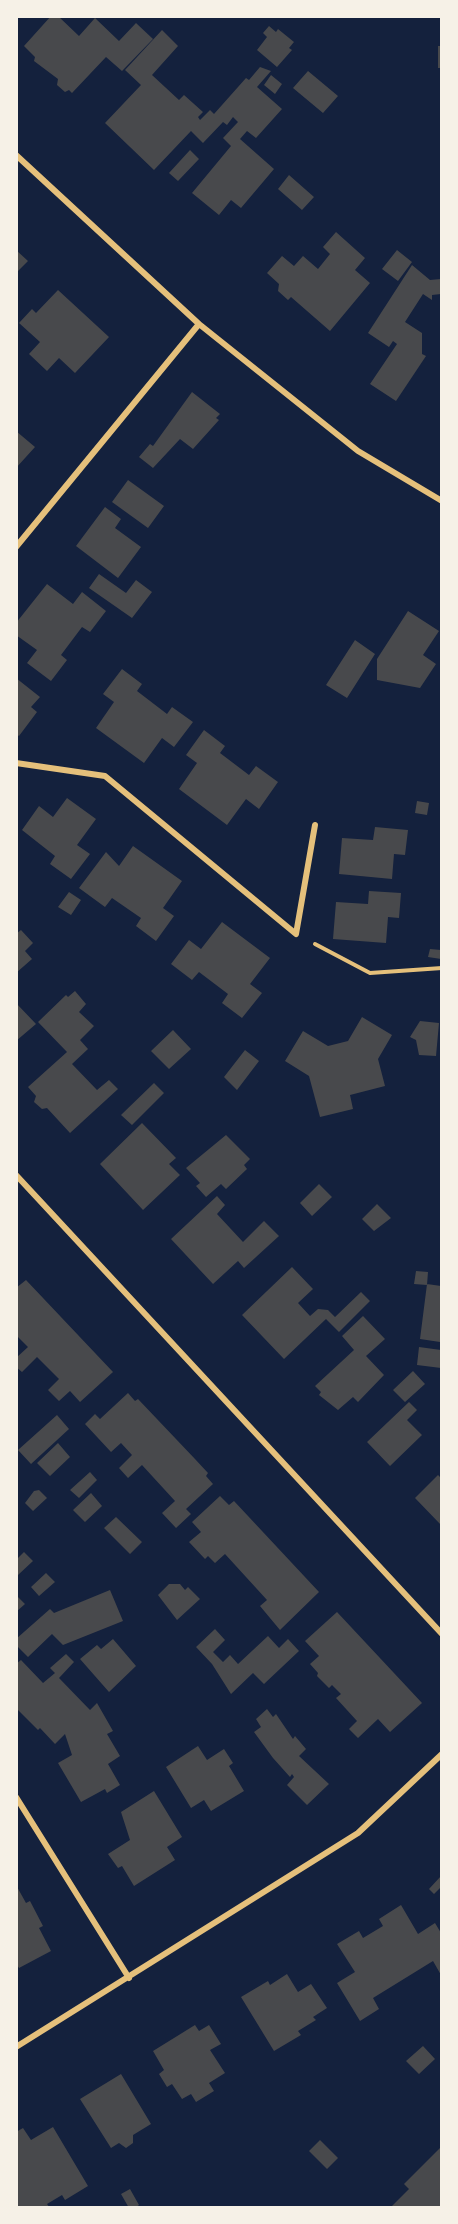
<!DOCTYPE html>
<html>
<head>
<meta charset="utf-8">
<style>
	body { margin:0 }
	#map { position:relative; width:458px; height:2224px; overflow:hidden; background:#14213d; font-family:Raleway,sans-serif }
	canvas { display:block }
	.frame { position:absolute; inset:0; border:18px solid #f6f1e7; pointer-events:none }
</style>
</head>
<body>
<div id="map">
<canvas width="458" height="2224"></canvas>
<div class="frame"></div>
</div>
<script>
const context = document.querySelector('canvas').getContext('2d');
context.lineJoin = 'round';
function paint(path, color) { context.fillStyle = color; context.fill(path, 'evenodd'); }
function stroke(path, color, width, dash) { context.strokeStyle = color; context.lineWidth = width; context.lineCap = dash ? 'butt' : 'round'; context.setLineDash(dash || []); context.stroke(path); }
const building = new Path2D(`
	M51,16H58L79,36L95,18L119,41L136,23L153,39L122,71L106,57L72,93L69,90L65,92L57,85L58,79L34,61L35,57L24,46Z
	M269,26L276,32L278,29L294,42L289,48L292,50L277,67L257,50L267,37L263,33Z
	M162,30L178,46L152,75L179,100L184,95L203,112L198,117L200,120L210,110L214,114L246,78L249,80L260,67L271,71L257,87L282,109L256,138L247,131L240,139L274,169L241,208L231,200L219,215L192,193L231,146L223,138L238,122L233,117L227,125L223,122L203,143L191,131L154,170L105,123L141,85L125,70Z
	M438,46H441V68H438Z
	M308,71L338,96L323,113L293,88Z
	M271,75L282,84L275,94L264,85Z
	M190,150L199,159L178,181L169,173Z
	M289,175L314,197L302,210L278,189Z
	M336,232L365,258L355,270L370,283L330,331L291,297L288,300L278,291L279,284L267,273L282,256L294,266L303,256L318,269L330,254L323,247Z
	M16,250L28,261L16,273Z
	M397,250L412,262L398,281L382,269Z
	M412,265L430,280L441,279V294L432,295V300L423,294L405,322L422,333V354L426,356L396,401L370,384L397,344L393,341L389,347L368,333Z
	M58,290L109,337L75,373L59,358L47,371L29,354L40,342L19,323L32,309L36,313Z
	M192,392L220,414L216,418L219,420L193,449L180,439L153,468L139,457L150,444L153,446Z
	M16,431L35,447L16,468Z
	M128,480L164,506L148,528L112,502Z
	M105,507L121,519L115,528L141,547L118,578L76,546Z
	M99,574L126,593L136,580L152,592L132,618L89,588Z
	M47,584L73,604L82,592L106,611L90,632L82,627L61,655L67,660L51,681L27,663L37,650L16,635V623Z
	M408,611L439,631L423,655L436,664L420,688L377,680V659Z
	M355,640L375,654L347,698L326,685Z
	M122,669L142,684L137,691L167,714L172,707L193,722L174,747L162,738L144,763L96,728L114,702L103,694Z
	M16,678L40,697L31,707L37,712L19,736L16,734Z
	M204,730L225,746L220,753L249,775L256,766L278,782L259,809L246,799L227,825L179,789L197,763L186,755Z
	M67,798L96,819L77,845L90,854L71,879L50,864L55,856L22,830L39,806L53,817Z
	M417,801L429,803L427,815L415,813Z
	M375,827L408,830L405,855L394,854L392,879L339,874L342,838L373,840Z
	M133,846L182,881L163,908L174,916L156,941L136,926L141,918L112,898L105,907L79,888L106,852L119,866Z
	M369,891L401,893L399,918L388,917L386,943L333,939L336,902L368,904Z
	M69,892L81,900L71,915L58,907Z
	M222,922L270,958L250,984L262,993L242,1018L222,1003L228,994L199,972L192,980L171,964L189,940L201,949Z
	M21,930L33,943L25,951L32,959L16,973V934Z
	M430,949L441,950V959L428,957Z
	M75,991L86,1004L79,1012L94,1026L80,1040L88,1049L72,1064L97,1090L109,1080L118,1089L70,1133L47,1108L42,1109L34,1102L36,1096L28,1087L67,1052L38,1022L66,995L68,997Z
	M16,1003L36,1024L16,1041Z
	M362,1017L392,1035L378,1059L385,1086L350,1095L353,1109L320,1117L309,1076L285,1061L303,1031L328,1046L348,1041Z
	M420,1021L439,1023L436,1056L419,1055L416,1040L410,1037Z
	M173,1030L191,1049L169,1069L151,1051Z
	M245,1050L259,1061L237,1090L224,1077Z
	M154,1083L164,1093L132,1125L121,1115Z
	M142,1123L176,1158L169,1164L180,1175L143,1210L100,1164Z
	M226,1135L250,1159L244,1165L247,1169L226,1189L221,1184L206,1197L196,1186L200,1183L186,1168Z
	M319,1184L332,1197L312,1216L300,1203Z
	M217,1196L225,1205L217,1214L243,1242L264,1221L279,1236L244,1268L238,1261L213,1284L171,1239Z
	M377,1204L391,1218L374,1231L362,1219Z
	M292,1267L313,1289L298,1303L310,1316L318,1309L328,1310L335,1317L361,1292L370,1301L339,1332L326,1319L284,1359L242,1315Z
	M416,1271L428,1272L427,1285L414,1284Z
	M26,1280L113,1372L80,1402L70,1391L59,1401L48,1390L59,1379L37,1357L22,1372L16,1367V1358L28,1347L16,1335V1288Z
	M427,1284L441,1286L440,1342L420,1339Z
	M363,1316L385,1339L366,1356L384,1375L358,1402L353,1397L338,1410L319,1395L321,1392L315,1386L354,1350L342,1336Z
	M419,1347L441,1350V1368L417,1365Z
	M413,1371L425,1384L405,1402L393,1390Z
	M128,1393L135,1401L138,1399L195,1459L208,1473L206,1476L213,1484L186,1509L191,1514L176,1528L162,1513L175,1501L142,1465L128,1478L119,1468L132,1455L121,1443L111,1452L85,1424L95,1414L100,1419Z
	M409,1402L417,1410L407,1420L422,1435L390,1466L367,1442Z
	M57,1415L69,1429L31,1464L18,1450Z
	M58,1443L70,1457L50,1476L37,1463Z
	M90,1472L97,1480L79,1498L70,1490Z
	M438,1475L441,1478V1525L415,1498Z
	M39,1490L47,1498L33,1511L25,1503L34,1491Z
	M91,1493L102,1506L85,1522L73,1510Z
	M220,1496L229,1505L234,1501L319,1592L280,1630L260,1606L267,1600L225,1554L215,1563L208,1556L205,1559L189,1542L201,1532L192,1522Z
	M116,1517L142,1542L130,1554L104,1528Z
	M24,1552L33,1561L18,1575L16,1560Z
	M46,1573L55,1582L39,1596L31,1587Z
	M169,1584H180L185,1590L188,1587L200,1599L177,1620L158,1595Z
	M110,1590L123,1621L63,1645L52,1634L28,1657L16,1645V1639L50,1609L54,1613Z
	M16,1595L25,1604L16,1612Z
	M337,1612L422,1703L390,1732L378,1719L358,1738L349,1729L357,1721L336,1698L341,1694L332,1685L329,1688L317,1676L318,1673L310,1664L319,1656L305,1641Z
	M215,1629L225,1640L213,1652L223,1662L230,1655L238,1664L268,1636L279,1648L288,1639L299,1651L264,1684L253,1673L231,1694L212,1664L196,1647Z
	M113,1639L136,1666L109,1692L80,1659L97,1645L101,1649Z
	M66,1654L74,1662L59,1678L90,1710L97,1703L113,1731L107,1734L120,1756L108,1764L120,1785L107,1793L105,1789L81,1802L58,1763L72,1755L65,1734L55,1744L40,1728L38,1730L16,1708V1664L21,1660L43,1683L55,1673L50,1668Z
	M267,1709L273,1717L276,1714L293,1739L295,1736L306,1749L299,1756L329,1784L307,1805L287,1785L294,1777L292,1774L290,1777L273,1758L254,1732L261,1727L256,1719Z
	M198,1746L207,1760L224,1749L233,1763L229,1766L244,1791L211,1811L204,1800L191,1808L166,1767Z
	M154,1791L182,1837L167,1847L175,1860L134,1886L122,1866L118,1868L108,1854L130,1840L121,1812Z
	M441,1876V1887L434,1894L429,1889Z
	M16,1885L26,1903L30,1901L43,1926L39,1928L51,1951L19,1968L16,1963Z
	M401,1905L418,1934L435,1923L441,1933V1975L433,1961L373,1998L379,2009L360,2021L337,1983L355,1972L337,1944L359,1931L363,1938L383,1926L379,1919Z
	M287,1974L298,1992L311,1984L327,2008L313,2017L316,2020L298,2031L301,2035L274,2051L241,1997L268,1981L270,1985Z
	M195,2025L199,2031L209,2025L221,2044L210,2050L225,2073L209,2083L214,2091L196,2102L191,2094L182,2099L172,2084L167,2087L159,2074L164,2070L153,2051Z
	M423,2046L435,2059L419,2074L406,2061Z
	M121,2074L151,2124L133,2135V2143L126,2148L119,2143L111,2148L80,2099Z
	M53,2127L88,2186L65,2200L62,2195L47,2204L50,2208H16V2132L23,2128L31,2140Z
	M320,2140L338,2158L327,2169L309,2151Z
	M441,2147V2208H390L409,2189L404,2184Z
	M130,2189L139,2205L135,2208H129L121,2194Z`);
const path = new Path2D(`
	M315,944L370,973L442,968`);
const minor = new Path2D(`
	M16,155L199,324L358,451L442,501
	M16,547L199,324
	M16,763L105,776L296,934L315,825
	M16,1175L442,1634
	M16,1797L129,1978
	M16,2047L358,1833L442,1754`);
paint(building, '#48494c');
stroke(path, '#e5c07b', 4);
stroke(minor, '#e5c07b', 6);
</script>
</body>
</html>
